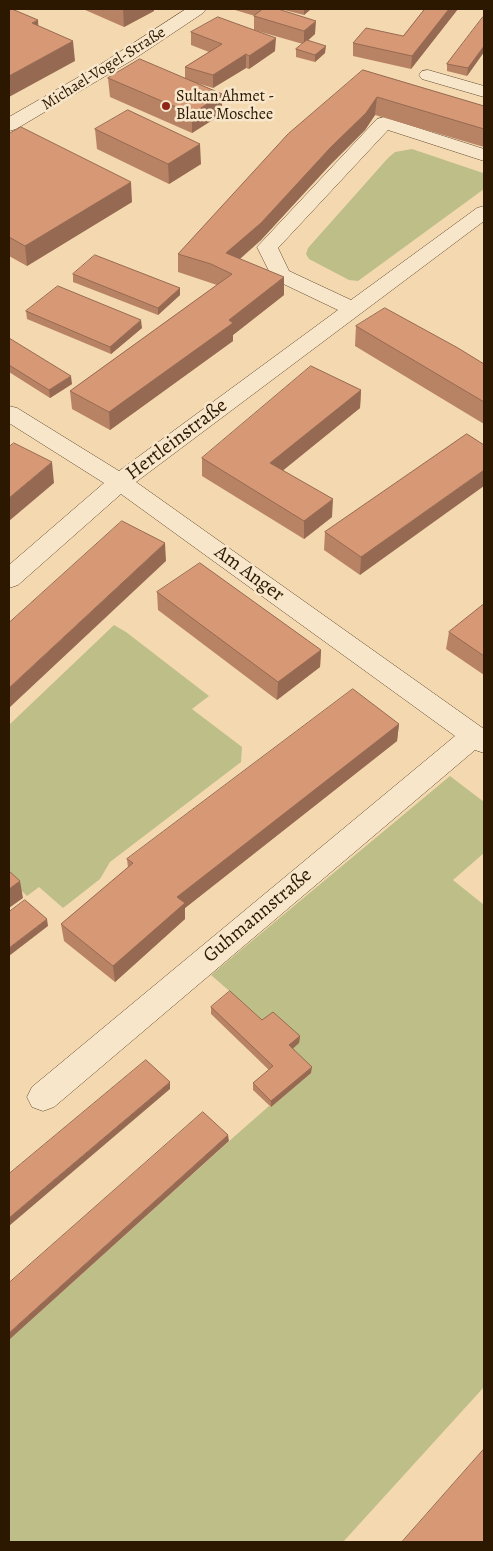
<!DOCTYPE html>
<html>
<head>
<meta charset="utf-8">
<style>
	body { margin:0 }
	#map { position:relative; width:493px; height:1551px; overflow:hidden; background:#f4d8af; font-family:Alegreya,serif }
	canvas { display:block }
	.frame { position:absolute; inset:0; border:10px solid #2c1800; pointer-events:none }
</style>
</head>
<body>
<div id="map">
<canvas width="493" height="1551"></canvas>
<div class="frame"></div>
</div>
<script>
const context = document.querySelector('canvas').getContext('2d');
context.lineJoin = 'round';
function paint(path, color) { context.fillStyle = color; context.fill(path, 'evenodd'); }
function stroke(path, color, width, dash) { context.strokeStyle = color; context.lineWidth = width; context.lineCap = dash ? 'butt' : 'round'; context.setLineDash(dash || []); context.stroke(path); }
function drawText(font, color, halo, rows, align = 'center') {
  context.font = font + ' Alegreya,serif'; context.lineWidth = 5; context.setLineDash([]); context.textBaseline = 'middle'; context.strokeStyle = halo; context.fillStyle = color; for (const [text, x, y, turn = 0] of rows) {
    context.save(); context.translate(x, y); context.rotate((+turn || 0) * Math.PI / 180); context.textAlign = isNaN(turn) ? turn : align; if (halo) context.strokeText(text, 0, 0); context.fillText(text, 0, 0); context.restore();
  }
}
const green = new Path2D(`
	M412,149L483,173L484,189L358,281L349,280L309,259L306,254L308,248L388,158L395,152Z
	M114,625L126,632L209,696L192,709L242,747L241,762L110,862L100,879L63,908L39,887L27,896L9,879V725Z
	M450,776L484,802V853L453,880L484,905V1387L343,1542H9V1340L236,1135L269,1106L271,1107L311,1073L262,1027L234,995L211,975Z`);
const minor = new Path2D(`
	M186,9H206L203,13L134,59L16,129L9,131V117L98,66Z
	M428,70L484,86V97L422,79L419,75L422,71Z
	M384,117L484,149V161L388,130L278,248L289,271L351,300L477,208L484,206V221L136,482L484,729V753L475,750L54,1107L43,1111L32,1107L27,1097L32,1087L455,736L121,494L18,585L9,588V565L104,483L9,423V406L17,408L119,471L338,310L273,279L257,247L377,119Z`);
const wall = new Path2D(`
	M83,9H154V11L124,27Z
	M235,9H278L315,34L308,40L325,53L315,62L296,57V49L303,44L254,30V16H255L235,10Z
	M280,9H311L304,15Z
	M425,9H458L411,69L353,56V43L403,36Z
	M484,17V52L467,76L447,71V64Z
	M191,32L275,51L249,69L246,68L213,88L197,83L222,94V114L192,133L110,97L108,78H185V67L209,52L191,45Z
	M363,70L484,106V147L375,115L365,130L330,165L261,240L240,259L284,295L233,335V341L110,430L72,409L70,391L217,285L178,272V254Z
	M95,129L201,164L169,184L97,149Z
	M9,134L132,202L27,266L9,256Z
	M73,274L180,295L158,315L73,282Z
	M26,311L142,328L111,354L27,319Z
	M356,326L484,364V424L355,346Z
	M9,338L72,384L50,398L9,372Z
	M361,390L360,408L283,470L332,517L304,539L202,476V458Z
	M467,434L360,575L324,550L325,532Z
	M157,592L321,650L320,667L277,700L158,610Z
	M484,604V675L446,649L449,632Z
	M399,724L397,741L185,908V919L115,982L64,941L61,924L128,868L127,859Z
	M211,1007L262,1020L300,1036L299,1043L293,1048L311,1073L271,1107L253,1090V1083L269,1070L211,1014Z`);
const shadedWall = new Path2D(`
	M126,9H154V11L124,27L123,10Z
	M304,9H311L304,15Z
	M449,9H458L411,69L412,56Z
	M38,20L39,39L32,23Z
	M316,21L315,34L304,44V31Z
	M276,38L275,51L249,69V56Z
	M73,41L75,61L9,97V76Z
	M326,46L325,53L315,62V55Z
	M484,46V52L467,76L468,68Z
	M246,54V68L213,88V75Z
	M222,94V114L192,133V114Z
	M377,97L375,115L365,130L330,165L261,240L226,271V253Z
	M200,144L201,164L169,184L168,164Z
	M131,182L132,202L27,266L25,246Z
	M284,277V295L233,335V341L110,430L109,412L229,320Z
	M180,288V295L158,315V308Z
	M141,320L142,328L111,354L110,347Z
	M71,376L72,384L50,398L49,390Z
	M361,390L360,408L270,481V463Z
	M52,462L54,483L9,521V498Z
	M484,470V486L360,575L361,557Z
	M333,499L332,517L304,539V521Z
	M165,543L166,561L9,708V688Z
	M321,650L320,667L277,700L278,682Z
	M399,724L397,741L185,908V919L115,982L113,966L177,897Z
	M20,881L23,898L9,908V889Z
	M47,919L48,926L9,956V948Z
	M300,1036L299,1043L289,1052V1045Z
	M312,1067L311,1073L271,1107V1101Z
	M170,1082V1089L9,1226V1218Z
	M228,1135L229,1141L9,1340V1333Z`);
const building = new Path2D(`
	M9,9H12L38,20L32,23L73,41L9,76Z
	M263,9H278L316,21L304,31L254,16Z
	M425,9H449L412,56L353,43L366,28L403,36Z
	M218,17L276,38L249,56L246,54L213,75L185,67L222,44L191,32Z
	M483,17H484V46L468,68L447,64Z
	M307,40L326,46L315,55L296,49Z
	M140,59L222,94L192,114L108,78Z
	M363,70L484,106V129L377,97L366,113L331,147L261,223L226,253L284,277L229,320L233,323L109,412L70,391L232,274L211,264L178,254L288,134Z
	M128,110L200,144L168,164L95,129Z
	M21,127L131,182L25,246L9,237V134Z
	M95,255L180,288L158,308L73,274Z
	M58,286L141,320L110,347L26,311Z
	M385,308L458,348L484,364V402L356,326Z
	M9,338L71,376L49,390L9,365Z
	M311,366L361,390L270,463L333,499L304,521L202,458Z
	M467,434L484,445V470L361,557L325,532Z
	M14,443L52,462L9,498V447Z
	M122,521L165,543L9,688V623Z
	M200,563L321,650L278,682L157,592Z
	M484,604V656L449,632Z
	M353,689L399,724L177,897L185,903L113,966L61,924L133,863L127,859Z
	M9,871L20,881L9,889Z
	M25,900L47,919L9,948V912Z
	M230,991L262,1020L273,1012L300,1036L289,1045L312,1067L271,1101L253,1083L273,1066L211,1007Z
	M146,1060L170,1082L9,1218V1174Z
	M203,1112L228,1135L9,1333V1283Z
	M484,1449V1542H402Z`);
const markers = [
	[166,106,5,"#8f2418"]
];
const farStreetnames = [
	["Michael-Vogel-Straße",104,69,-32]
];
const farPoinames = [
	["Sultan Ahmet -",176,97],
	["Blaue Moschee",176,115]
];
const streetNames = [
	["Hertleinstraße",177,440,-37],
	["Am Anger",249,574,36],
	["Guhmannstraße",258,916,-40]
];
paint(green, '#bebe89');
stroke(minor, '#5e482c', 1);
paint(minor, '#f8e6cb');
paint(wall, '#b88365');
paint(shadedWall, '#966a52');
paint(building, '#d69875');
stroke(building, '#966a52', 1);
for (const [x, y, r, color] of markers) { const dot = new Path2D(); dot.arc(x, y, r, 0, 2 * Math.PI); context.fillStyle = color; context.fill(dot); stroke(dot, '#f8e6cb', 2); }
drawText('16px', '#2c1800', '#f8e6cb', farStreetnames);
drawText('16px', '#2c1800', '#f8e6cb', farPoinames, 'left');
drawText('20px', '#2c1800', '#f8e6cb', streetNames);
</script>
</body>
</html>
